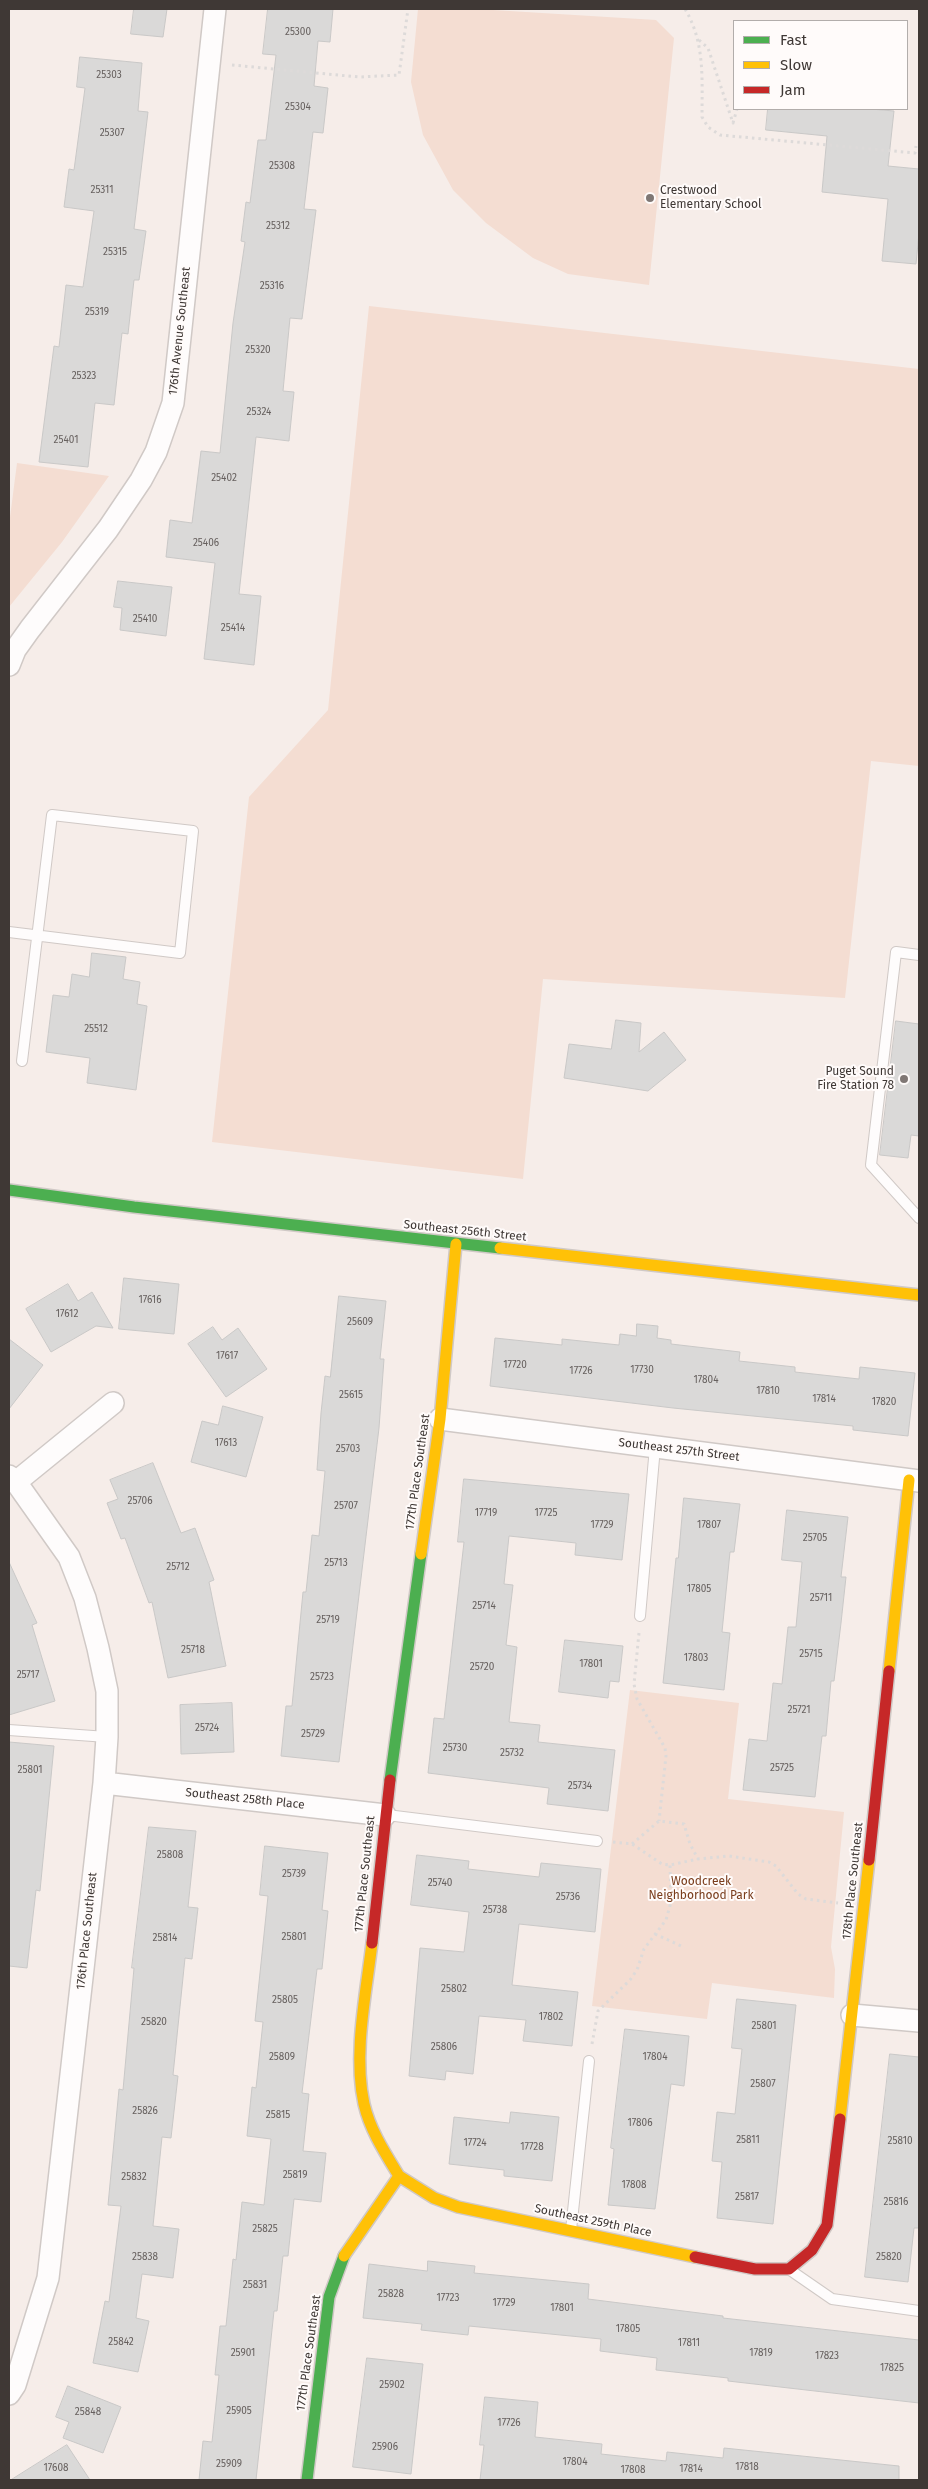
<!DOCTYPE html>
<html>
<head>
<meta charset="utf-8">
<style>
	body { margin:0 }
	#map { position:relative; width:928px; height:2489px; overflow:hidden; background:#f6ede9; font-family:"Fira Sans",sans-serif }
	canvas { display:block }
	.frame { position:absolute; inset:0; border:10px solid #3f3835; pointer-events:none }
	.legend { position:absolute; left:733px; top:20px; width:175px; height:90px; box-sizing:border-box; background:#fffbfa; border:1px solid #b2adab; margin:0; padding:6px 9px; list-style:none; font-size:15px; color:#3f3835 }
	.legend li { display:flex; align-items:center; gap:10px; height:25px }
	.legend b { width:25px; border:1px solid #b2adab }
</style>
</head>
<body>
<div id="map">
<canvas width="928" height="2489"></canvas>
<div class="frame"></div>
<ul class="legend">
<li><b style="height:6px;background:#4caf50"></b>Fast</li>
<li><b style="height:6px;background:#ffc107"></b>Slow</li>
<li><b style="height:6px;background:#c62828"></b>Jam</li>
</ul>
</div>
<script>
const context = document.querySelector('canvas').getContext('2d');
context.lineJoin = 'round';
function paint(path, color) { context.fillStyle = color; context.fill(path, 'evenodd'); }
function stroke(path, color, width, dash) { context.strokeStyle = color; context.lineWidth = width; context.lineCap = dash ? 'butt' : 'round'; context.setLineDash(dash || []); context.stroke(path); }
function drawText(font, color, halo, rows, align = 'center') {
  context.font = font + ' "Fira Sans",sans-serif'; context.lineWidth = 4; context.setLineDash([]); context.textBaseline = 'middle'; context.strokeStyle = halo; context.fillStyle = color; for (const [text, x, y, turn = 0] of rows) {
    context.save(); context.translate(x, y); context.rotate((+turn || 0) * Math.PI / 180); context.textAlign = isNaN(turn) ? turn : align; if (halo) context.strokeText(text, 0, 0); context.fillText(text, 0, 0); context.restore();
  }
}
const green = new Path2D(`
	M418,9H477L656,20L674,38L649,285L568,274L533,258L486,223L453,190L423,135L411,82Z
	M369,306L919,369V766L871,761L845,998L543,979L523,1179L212,1142L249,797L328,710Z
	M17,463L109,476L62,542L9,607V525Z
	M630,1690L739,1703L728,1799L844,1812L831,1947L835,1969L834,1998L712,1983L707,2019L592,2006Z`);
const building = new Path2D(`
	M134,9H167L163,37L131,34Z
	M268,9H333L330,42L318,41L314,86L328,88L323,133L313,132L304,209L316,210L302,319L290,318L283,391L294,392L289,441L256,437L239,594L261,596L254,665L204,659L215,563L166,557L170,520L192,523L201,451L220,453L233,323L245,242L241,241L246,202L250,203L258,140H266L276,55L263,54Z
	M80,57L142,63L138,111L148,112L134,229L146,231L139,280H134L128,334L122,333L114,405L95,403L88,467L39,462L54,346L59,347L66,285L83,287L94,211L64,207L69,169L74,170L85,88L77,87Z
	M768,109H871L894,111L888,166L919,169V233L916,264L882,261L888,199L822,192L827,136L766,130Z
	M118,581L172,587L166,636L120,630L122,608L114,607Z
	M92,953L126,957L123,979L140,982L137,1004L147,1006L136,1090L87,1083L90,1058L46,1052L53,995L69,997L72,974L89,977Z
	M616,1020L641,1023L639,1052L664,1032L686,1060L648,1091L564,1078L569,1044L611,1049Z
	M896,1021L919,1024V1136L911,1135L908,1158L880,1155Z
	M124,1278L179,1284L174,1334L119,1329Z
	M68,1284L78,1301L92,1292L113,1328L96,1326L51,1352L26,1309Z
	M339,1296L386,1301L380,1359H384L379,1428L339,1762L281,1756L286,1706H292L303,1592H306L312,1535L319,1536L325,1471L317,1470L321,1413L325,1376L330,1377Z
	M637,1324L658,1326L657,1338L671,1340V1344L740,1352L739,1361L795,1367V1372L859,1379L860,1367L915,1373L908,1436L853,1430V1426L673,1408L490,1386L495,1338L562,1345V1339L619,1345L620,1334L636,1336Z
	M213,1327L222,1340L238,1328L267,1369L226,1397L188,1344Z
	M9,1339L43,1365L9,1409Z
	M223,1406L263,1417L246,1477L191,1462L202,1421L218,1425Z
	M153,1463L181,1533L195,1528L214,1580L209,1582L226,1666L168,1678L152,1602L149,1603L125,1538L121,1539L107,1503L118,1499L110,1480Z
	M464,1479L629,1494L622,1560L575,1555L576,1543L509,1536L504,1584L513,1585L506,1645L517,1647L509,1722L540,1725L538,1742L615,1750L608,1811L547,1804L549,1788L428,1773L434,1718L444,1719L464,1542H458Z
	M684,1498L740,1504L734,1552H730L722,1632L730,1633L724,1690L663,1683L676,1558H678Z
	M787,1510L848,1517L841,1577H846L841,1623L834,1681H831L826,1736H822L815,1797L743,1790L749,1739L767,1741L773,1683L782,1684L788,1627H796L802,1562L782,1560Z
	M9,1562L37,1623L32,1625L55,1701L9,1715Z
	M565,1640L623,1646L619,1682L610,1681L608,1698L559,1692Z
	M232,1703L234,1752L181,1754L180,1705Z
	M9,1742L54,1746L40,1891L36,1890L27,1968L9,1966Z
	M149,1827L196,1831L188,1907L198,1908L192,1959L185,1958L173,2075L178,2076L171,2138L162,2137L153,2226L179,2229L173,2278L142,2274L136,2318L149,2321L138,2372L93,2363L105,2301L109,2302L121,2206L108,2205L119,2089L123,2090L134,1968H132Z
	M265,1846L328,1853L322,1910L328,1911L322,1969H317L302,2093L309,2094L303,2151L326,2153L321,2202L294,2199L288,2256H283L277,2311H274L256,2480H199L203,2441L212,2442L219,2375H215L220,2326H226L233,2259L236,2260L242,2202L264,2205L271,2139L247,2136L252,2087L256,2088L263,2022L255,2021L268,1896L260,1895Z
	M417,1855L469,1861L468,1869L539,1877L541,1863L601,1869L595,1932L519,1924L512,1985L578,1992L572,2046L523,2041L526,2020L479,2016L473,2074L446,2071L445,2080L409,2076L420,1948L464,1952L469,1912L411,1905Z
	M737,1999L796,2005L773,2224L717,2218L722,2162L712,2161L717,2112L735,2114L742,2049L732,2048Z
	M625,2029L689,2036L684,2086L671,2084L655,2209L608,2205L614,2149L611,2148Z
	M890,2054L919,2057V2228H914L908,2282L865,2277Z
	M511,2112L559,2117L552,2181L504,2176V2170L449,2164L454,2117L509,2123Z
	M428,2261L475,2266L474,2273L589,2284L588,2299L723,2316V2318L919,2340V2403L728,2381V2378L656,2370L657,2358L600,2351L601,2339L469,2326L468,2335L421,2330L422,2324L363,2318L369,2264L427,2271Z
	M367,2358L423,2364L411,2474L353,2467Z
	M68,2386L121,2407L103,2453L63,2438L69,2422L56,2417Z
	M485,2397L538,2402L535,2437L602,2444L601,2454L666,2461L667,2452L723,2458L724,2448L899,2466V2480H480L484,2445H480Z
	M67,2445L90,2480H11Z`);
const path = new Path2D(`
	M685,9C705,42 702,79 702,117L708,127L720,135L915,153L916,146
	M699,40L708,48L733,123L737,109
	M232,65L359,77L399,75L408,9
	M639,1633L634,1684L637,1699L665,1748L666,1756L659,1821
	M613,1842L632,1844L662,1864L670,1865L698,1859L729,1856L769,1862L776,1866L798,1894L806,1899L838,1903
	M632,1844L659,1821L684,1824L690,1844L698,1859
	M655,1934L681,1946
	M592,2044L598,2011L630,1980L637,1970L644,1949L666,1920L671,1902L670,1865`);
const lane = new Path2D(`
	M9,932C66,939 123,946 180,953L193,831L52,815L22,1061
	M919,955L896,952L871,1165L919,1218
	M640,1616L655,1447
	M9,1730L107,1737
	M387,1815L597,1841
	M571,2230L589,2061
	M790,2270L832,2299L919,2311`);
const street = new Path2D(`
	M9,665L15,650L30,629L108,529L141,480L156,452L173,403L215,9
	M440,1419L919,1481
	M9,1476L16,1482L69,1557L85,1598L98,1648L107,1691V1737L104,1783L48,2278L15,2385L9,2394
	M16,1482L113,1403
	M104,1783L385,1815
	M852,2015L919,2021`);
const fast = new Path2D(`
	M9,1190L134,1207L500,1248
	M390,1780L421,1554
	M307,2480L329,2297L344,2256`);
const slow = new Path2D(`
	M500,1248L919,1295
	M421,1554L440,1419L456,1244
	M889,1671L909,1480
	M840,2119L869,1860
	M399,2176L434,2198L458,2207L695,2257
	M344,2256L399,2176C385,2153 370,2130 364,2104C353,2054 366,1994 372,1943`);
const jam = new Path2D(`
	M869,1860L889,1671
	M372,1943L390,1780
	M695,2257L755,2269H789L812,2250L827,2225L840,2119`);
const markers = [
	[650,198,5,"#7f7774"],
	[904,1079,5,"#7f7774"]
];
const numberNames = [
	["25300",298,32],
	["25303",109,75],
	["25304",298,107],
	["25307",112,133],
	["25308",282,166],
	["25311",102,190],
	["25312",278,226],
	["25315",115,252],
	["25316",272,286],
	["25319",97,312],
	["25320",258,350],
	["25323",84,376],
	["25324",259,412],
	["25401",66,440],
	["25402",224,478],
	["25406",206,543],
	["25410",145,619],
	["25414",233,628],
	["25512",96,1029],
	["17616",150,1300],
	["17612",67,1314],
	["25609",360,1322],
	["17617",227,1356],
	["17720",515,1365],
	["17730",642,1370],
	["17726",581,1371],
	["17804",706,1380],
	["17810",768,1391],
	["25615",351,1395],
	["17814",824,1399],
	["17820",884,1402],
	["17613",226,1443],
	["25703",348,1449],
	["25706",140,1501],
	["25707",346,1506],
	["17719",486,1513],
	["17725",546,1513],
	["17729",602,1525],
	["17807",709,1525],
	["25705",815,1538],
	["25713",336,1563],
	["25712",178,1567],
	["17805",699,1589],
	["25711",821,1598],
	["25714",484,1606],
	["25719",328,1620],
	["25718",193,1650],
	["25715",811,1654],
	["17803",696,1658],
	["17801",591,1664],
	["25720",482,1667],
	["25717",28,1675],
	["25723",322,1677],
	["25721",799,1710],
	["25724",207,1728],
	["25729",313,1734],
	["25730",455,1748],
	["25732",512,1753],
	["25725",782,1768],
	["25801",30,1770],
	["25734",580,1786],
	["25808",170,1855],
	["25739",294,1874],
	["25740",440,1883],
	["25736",568,1897],
	["25738",495,1910],
	["25801",294,1937],
	["25814",165,1938],
	["25802",454,1989],
	["25805",285,2000],
	["17802",551,2017],
	["25820",154,2022],
	["25801",764,2026],
	["25806",444,2047],
	["25809",282,2057],
	["17804",655,2057],
	["25807",763,2084],
	["25826",145,2111],
	["25815",278,2115],
	["17806",640,2123],
	["25811",748,2140],
	["25810",900,2141],
	["17724",475,2143],
	["17728",532,2147],
	["25819",295,2175],
	["25832",134,2177],
	["17808",634,2185],
	["25817",747,2197],
	["25816",896,2202],
	["25825",265,2229],
	["25838",145,2257],
	["25820",889,2257],
	["25831",255,2285],
	["25828",391,2294],
	["17723",448,2298],
	["17729",504,2303],
	["17801",562,2308],
	["17805",628,2329],
	["25842",121,2342],
	["17811",689,2343],
	["25901",243,2353],
	["17819",761,2353],
	["17823",827,2356],
	["17825",892,2368],
	["25902",392,2385],
	["25905",239,2411],
	["25848",88,2412],
	["17726",509,2423],
	["25906",385,2447],
	["17804",575,2462],
	["25909",229,2464],
	["17818",747,2467],
	["17608",56,2468],
	["17814",691,2469],
	["17808",633,2470]
];
const poiNames = [
	["Crestwood",660,191],
	["Elementary School",660,205],
	["Puget Sound",894,1072,"right"],
	["Fire Station 78",894,1086,"right"]
];
const streetNames = [
	["176th Avenue Southeast",180,331,-84],
	["Southeast 256th Street",465,1231,6],
	["Southeast 257th Street",679,1450,7],
	["177th Place Southeast",418,1472,-82],
	["Southeast 258th Place",245,1799,6],
	["177th Place Southeast",365,1874,-84],
	["178th Place Southeast",853,1881,-84],
	["176th Place Southeast",87,1931,-84],
	["Southeast 259th Place",593,2221,12],
	["177th Place Southeast",309,2353,-82]
];
const parkNames = [
	["Woodcreek",701,1882],
	["Neighborhood Park",701,1896]
];
paint(green, '#f4ddd2');
paint(building, '#dad9d8');
stroke(building, '#c9c8c7', 1);
stroke(lane, '#d0c9c6', 12);
stroke(street, '#d0c9c6', 24);
stroke(fast, '#d0c9c6', 14);
stroke(slow, '#d0c9c6', 14);
stroke(jam, '#d0c9c6', 14);
stroke(path, '#dddad9', 3, [2.5, 4]);
stroke(lane, '#fefcfc', 10);
stroke(street, '#fefcfc', 21);
stroke(fast, '#4caf50', 11);
stroke(slow, '#ffc107', 11);
stroke(jam, '#c62828', 11);
for (const [x, y, r, color] of markers) { const dot = new Path2D(); dot.arc(x, y, r, 0, 2 * Math.PI); context.fillStyle = color; context.fill(dot); stroke(dot, '#fffbfa', 2); }
drawText('10px', '#66605e', null, numberNames);
drawText('12px', '#3f3835', '#fffbfa', poiNames, 'left');
drawText('12px', '#3f3835', '#fffbfa', streetNames);
drawText('12px', '#7a3d1c', '#fffbfa', parkNames);
</script>
</body>
</html>
